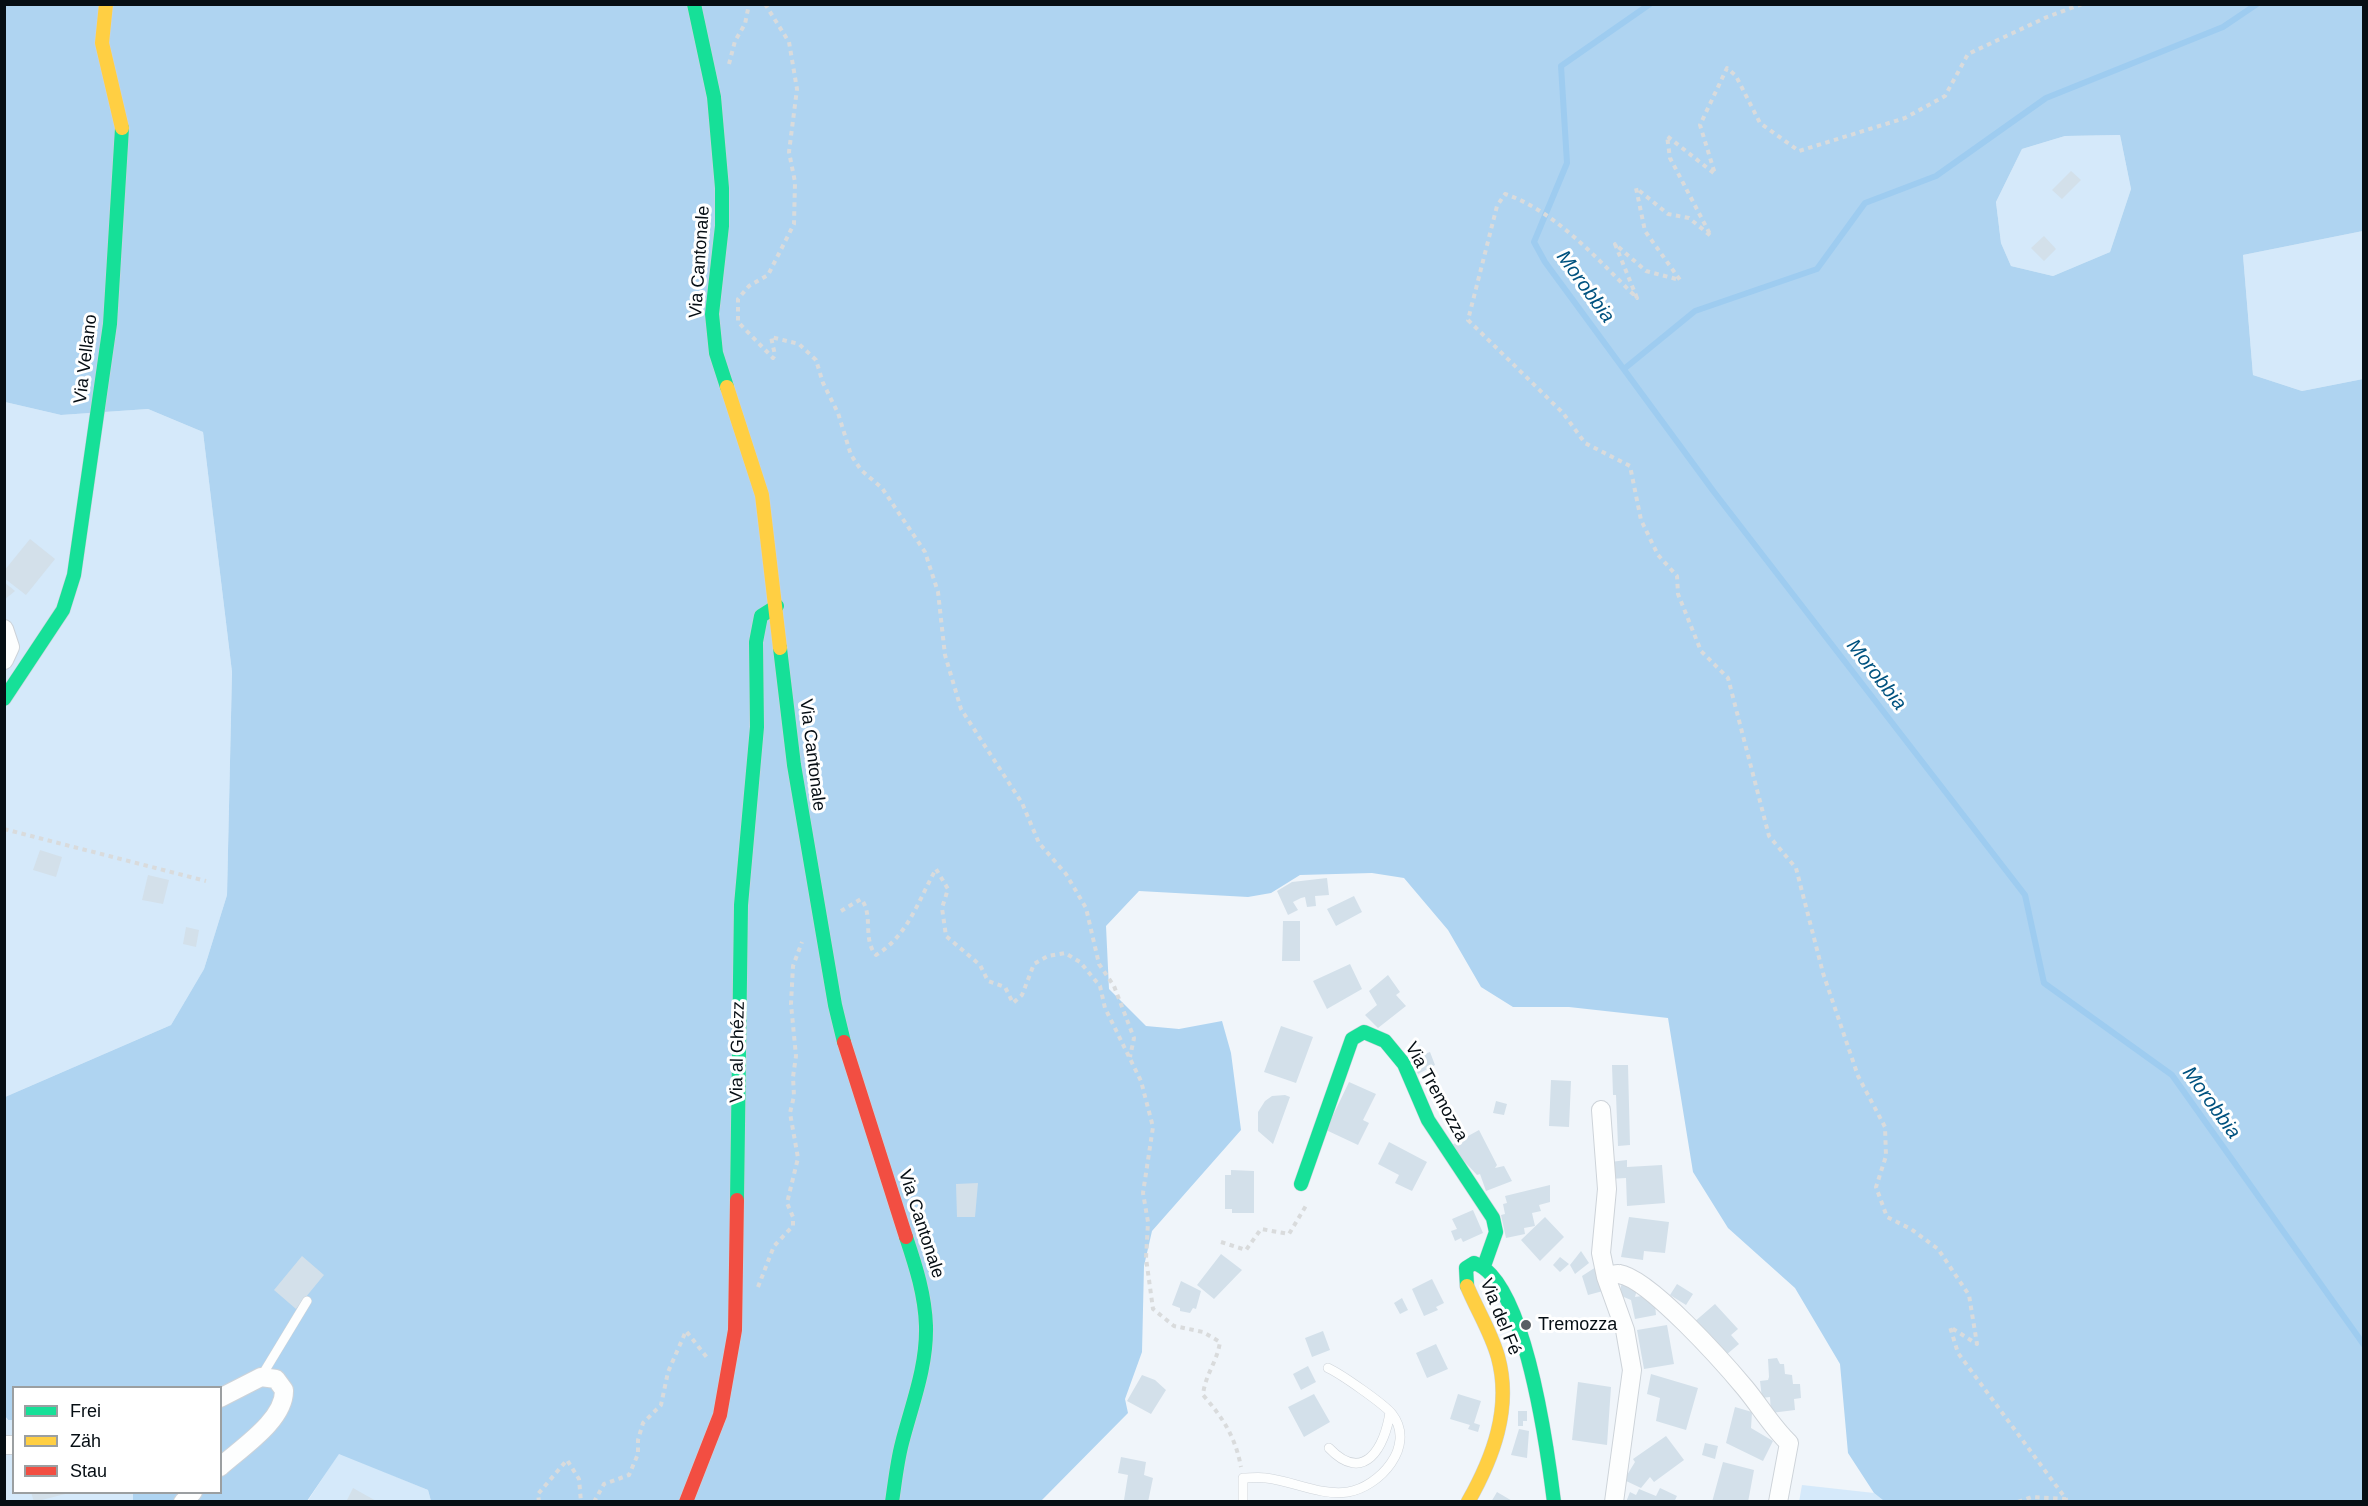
<!DOCTYPE html>
<html>
<head>
<meta charset="utf-8">
<style>
	body { margin:0 }
	#map { position:relative; width:2368px; height:1506px; overflow:hidden; background:#f0f5fa; font-family:Arial,sans-serif }
	canvas { display:block }
	.frame { position:absolute; inset:0; border:6px solid #060e14; pointer-events:none }
	.legend { position:absolute; left:12px; top:1386px; width:210px; height:108px; box-sizing:border-box; background:#fff; border:2px solid #9b9fa1; margin:0; padding:8px 10px; list-style:none; font-size:18px; color:#060e14 }
	.legend li { display:flex; align-items:center; gap:12px; height:30px }
	.legend b { width:30px; border:2px solid #9b9fa1 }
</style>
</head>
<body>
<div id="map">
<canvas width="2368" height="1506"></canvas>
<div class="frame"></div>
<ul class="legend">
<li><b style="height:8px;background:#16e098"></b>Frei</li>
<li><b style="height:8px;background:#ffcf43"></b>Zäh</li>
<li><b style="height:8px;background:#f24e42"></b>Stau</li>
</ul>
</div>
<script>
const context = document.querySelector('canvas').getContext('2d');
context.lineJoin = 'round';
function paint(path, color) { context.fillStyle = color; context.fill(path, 'evenodd'); }
function stroke(path, color, width, dash) { context.strokeStyle = color; context.lineWidth = width; context.lineCap = dash ? 'butt' : 'round'; context.setLineDash(dash || []); context.stroke(path); }
function drawText(font, color, halo, rows, align = 'center') {
  context.font = font + ' Arial,sans-serif'; context.lineWidth = 6; context.setLineDash([]); context.textBaseline = 'middle'; context.strokeStyle = halo; context.fillStyle = color; for (const [text, x, y, turn = 0] of rows) {
    context.save(); context.translate(x, y); context.rotate((+turn || 0) * Math.PI / 180); context.textAlign = isNaN(turn) ? turn : align; if (halo) context.strokeText(text, 0, 0); context.fillText(text, 0, 0); context.restore();
  }
}
const green = new Path2D(`
	M2120,135L2131,189L2110,252L2053,276L2011,266L2001,243L1996,202L2022,149L2065,136Z
	M2363,231V379L2302,391L2253,375L2243,255Z
	M5,402L61,415L148,409L203,432L232,672L227,895L204,969L171,1025L5,1097Z
	M4,1416L8,1420H13L14,1492L133,1493V1501H5Z
	M339,1453L428,1490L431,1501L307,1502Z
	M1802,1485L1874,1493L1884,1501L1799,1502Z`);
const forest = new Path2D(`
	M5,5H2363V231L2243,255L2253,375L2302,391L2363,379V1501H1884L1874,1493L1848,1453L1840,1364L1795,1288L1728,1228L1693,1172L1668,1018L1569,1007H1513L1481,987L1448,930L1404,878L1372,873L1300,875L1271,893L1248,897L1139,891L1106,926L1109,989L1146,1026L1179,1029L1222,1021L1231,1053L1241,1130L1152,1231L1144,1266L1142,1352L1125,1399L1128,1413L1041,1501H431L428,1490L339,1454L307,1501H133V1493L220,1492V1388H14L13,1420H8L5,1416V1097L171,1025L204,969L227,895L232,672L203,432L148,409L61,415L5,402ZM2120,135L2131,189L2110,252L2053,276L2011,266L2001,243L1996,202L2022,149L2065,136Z`);
const stream = new Path2D(`
	M1650,4L1561,66L1567,163L1534,242L1545,262L1714,492L2025,895L2044,983L2172,1075L2364,1345
	M1624,369L1695,311L1817,269L1865,203L1936,176L2046,98L2223,27L2257,4`);
const building = new Path2D(`
	M2071,171L2081,180L2062,199L2052,190Z
	M2044,236L2056,249L2044,261L2031,248Z
	M30,539L55,559L26,595L4,578V571Z
	M4,582L15,591L4,600Z
	M40,850L62,857L56,877L33,870Z
	M148,875L169,880L163,904L142,900Z
	M1327,878L1329,895L1315,896L1316,906L1307,907L1305,897L1301,898L1293,902L1298,910L1288,915L1277,891L1292,882Z
	M1354,896L1362,912L1336,926L1327,909Z
	M1283,921H1300V961H1282Z
	M186,927L199,930L196,947L183,944Z
	M1350,964L1362,989L1327,1009L1313,981Z
	M1388,975L1400,992L1396,995L1406,1006L1378,1028L1365,1015L1377,1005L1369,991Z
	M1281,1026L1313,1037L1296,1083L1264,1072Z
	M1430,1052L1435,1065L1418,1074L1411,1059Z
	M1612,1065H1628L1630,1145L1618,1146L1616,1095H1613Z
	M1551,1080L1571,1081L1569,1127L1549,1126Z
	M1349,1082L1376,1094L1363,1120L1369,1123L1358,1145L1326,1130Z
	M1285,1095L1290,1097L1273,1144L1258,1131V1112L1265,1101L1272,1096Z
	M1496,1101L1507,1104L1504,1115L1493,1113Z
	M1479,1130L1497,1165L1495,1168L1504,1166L1512,1181L1486,1191L1480,1174L1477,1175L1450,1146Z
	M1389,1142L1427,1162L1412,1191L1395,1183L1399,1175L1378,1164Z
	M1627,1160V1167L1662,1165L1665,1203L1627,1206L1626,1178L1610,1179V1162Z
	M1231,1170L1254,1171V1213H1232V1209H1225V1175H1231Z
	M978,1183L975,1217H957L956,1184Z
	M1550,1185V1202L1539,1205L1541,1211L1532,1213L1535,1226L1524,1228L1525,1234L1506,1238L1501,1215L1505,1214L1503,1204L1507,1203L1505,1196Z
	M1473,1210L1483,1233L1463,1242L1461,1238L1455,1241L1451,1231L1457,1229L1452,1219Z
	M1545,1217L1564,1237L1540,1261L1521,1240Z
	M1629,1217L1669,1222L1665,1253L1644,1251L1643,1260L1621,1257Z
	M1581,1251L1589,1263L1575,1274L1570,1265Z
	M1221,1254L1242,1270L1214,1299L1197,1285Z
	M302,1256L324,1275L296,1309L274,1290Z
	M1560,1257L1569,1264L1560,1272L1553,1265Z
	M1596,1267L1603,1291L1588,1295L1582,1276Z
	M1432,1279L1444,1303L1436,1307L1438,1310L1424,1316L1412,1289Z
	M1181,1281L1201,1291L1196,1309L1193,1308L1190,1313L1180,1311V1308L1172,1305Z
	M1622,1282L1638,1286L1635,1297L1649,1295L1651,1304H1655L1656,1315L1635,1319L1631,1300L1619,1295Z
	M1677,1284L1693,1294L1686,1305L1670,1295Z
	M1402,1298L1408,1310L1400,1314L1394,1303Z
	M1715,1304L1738,1329L1731,1335L1739,1344L1726,1355L1693,1323Z
	M1667,1325L1674,1364L1644,1369L1637,1330Z
	M1323,1331L1330,1350L1312,1357L1305,1338Z
	M1436,1344L1448,1369L1427,1378L1416,1353Z
	M1777,1358L1780,1364H1784L1785,1374L1792,1375L1793,1384H1800L1801,1398L1794,1399L1795,1410L1771,1413L1770,1397L1762,1398L1760,1381L1768,1380L1769,1377L1768,1359Z
	M1308,1366L1316,1382L1301,1390L1293,1374Z
	M1651,1374L1698,1388L1686,1430L1656,1421L1660,1398L1647,1394Z
	M1142,1375L1155,1380L1166,1390L1151,1414L1127,1401Z
	M1578,1382L1611,1387L1607,1445L1572,1440Z
	M1314,1394L1330,1422L1304,1437L1288,1407Z
	M1458,1394L1481,1401L1474,1423L1480,1425L1478,1432L1468,1429L1470,1425L1450,1419Z
	M1735,1407L1752,1412L1751,1428L1773,1441L1763,1461L1726,1443Z
	M1518,1411H1527V1421H1523V1426H1518Z
	M1519,1429L1529,1431L1527,1458L1511,1455Z
	M1666,1436L1684,1460L1654,1482L1650,1477L1641,1488L1624,1480L1635,1462L1633,1459Z
	M1705,1443L1718,1446L1715,1459L1702,1455Z
	M1121,1457L1146,1462L1144,1475L1153,1478L1148,1502L1124,1500L1128,1475L1118,1473Z
	M1723,1462L1754,1470L1748,1502H1712Z
	M353,1488L378,1502H346Z
	M1660,1488L1677,1496L1674,1502H1626L1630,1492L1636,1495L1639,1489L1656,1496Z
	M31,1492H69V1493L34,1502Z
	M1497,1492L1514,1502H1491Z`);
const path = new Path2D(`
	M765,4L789,42L797,89L789,152L795,182L794,224L768,275L749,286L738,299V322L773,358L775,355L771,337L799,344L816,360L823,383L838,413L851,455L861,470L882,488L925,552L938,592L945,655L961,709L1022,803L1039,843L1066,874L1086,908L1099,964L1114,986L1134,1038L1130,1057
	M729,64L735,41L745,24L749,4
	M4,829L206,881
	M841,911L861,899C874,915 862,939 876,955C908,936 919,899 936,869L948,889L942,908L946,936L980,965L988,981L1005,987L1013,1003L1022,995L1034,964L1048,956L1065,953L1080,962L1100,986L1105,1008L1141,1081L1153,1127L1143,1193L1148,1222L1146,1258L1153,1309L1174,1326L1203,1332L1220,1342C1217,1362 1205,1375 1203,1395C1223,1418 1235,1436 1241,1467
	M1221,1242L1246,1250L1261,1229L1289,1234L1307,1204
	M758,1287L774,1246L793,1226V1217L787,1203L798,1158L790,1113L794,1096L793,1077L796,1056L791,1004L793,966L802,942
	M539,1502L538,1494L567,1460L579,1479L581,1502
	M594,1502L604,1484L629,1475L638,1454V1440L643,1423L661,1405L668,1372L686,1331L709,1360
	M2018,1502L2032,1497L2066,1499L1958,1353L1950,1327L1977,1344L1969,1295L1938,1249L1911,1229L1887,1217L1876,1187L1886,1156L1885,1127L1858,1076L1823,973L1796,868L1769,836L1728,678L1701,651L1678,594L1677,576L1658,555L1641,520L1630,466L1585,443L1563,413L1468,320L1497,206L1505,194C1556,211 1599,261 1637,298L1615,244L1646,271L1680,280L1645,231L1636,188L1668,214L1689,218L1711,236L1670,158L1667,136L1715,174L1700,125L1727,68L1736,76L1760,123L1799,151L1905,118L1945,96L1968,54L2047,17L2082,4`);
const lane = new Path2D(`
	M261,1377L307,1301
	M1329,1448C1364,1485 1385,1447 1390,1412
	M1243,1502V1478C1250,1478 1259,1477 1266,1478C1293,1481 1320,1496 1348,1492C1379,1487 1417,1446 1392,1414C1384,1404 1341,1374 1328,1368`);
const street = new Path2D(`
	M4,629L10,647L4,660
	M1601,1110L1607,1189L1601,1253L1606,1277L1625,1330L1632,1370L1614,1502
	M1606,1277C1609,1276 1616,1273 1619,1274C1649,1278 1725,1364 1745,1388C1760,1406 1772,1427 1789,1443L1778,1502
	M220,1398L261,1377L276,1379L284,1390C285,1420 241,1448 220,1467
	M4,1445H14
	M183,1502L193,1492`);
const fast = new Path2D(`
	M694,4L714,97L722,188V226L712,314L716,353L727,387
	M780,648L794,765L835,1005L844,1042
	M4,699L63,610L74,575L110,324L122,128
	M1301,1184L1352,1039L1364,1032L1385,1041L1404,1064L1428,1120L1493,1218L1496,1232L1484,1266
	M737,1200L741,905L757,727L756,642L761,616L777,606
	M1467,1286L1466,1268L1474,1263C1525,1278 1548,1454 1554,1502
	M892,1502C895,1482 897,1462 902,1443C912,1404 927,1367 926,1326C925,1295 916,1267 906,1237`);
const slow = new Path2D(`
	M106,4L102,43L122,128
	M727,387L762,495L780,648
	M1467,1286C1477,1310 1491,1332 1498,1357C1512,1408 1493,1458 1468,1502`);
const jam = new Path2D(`
	M844,1042L906,1237
	M686,1502L720,1415L735,1330L737,1200`);
const markers = [
	[1526,1325,6,"#585f64"]
];
const streetNames = [
	["Via Cantonale",700,262,-86],
	["Via Vellano",86,359,-83],
	["Via Cantonale",812,755,83],
	["Via al Ghézz",738,1052,-89],
	["Via Tremozza",1436,1092,61],
	["Via Cantonale",921,1224,72],
	["Via del Fé",1500,1317,68]
];
const poiNames = [
	["Tremozza",1538,1325]
];
const waterNames = [
	["Morobbia",1585,287,54],
	["Morobbia",1876,675,52],
	["Morobbia",2211,1103,54]
];
paint(green, '#d5e9fa');
paint(forest, '#afd4f1');
stroke(stream, '#9eccf0', 6);
paint(building, '#d3e0ea');
stroke(lane, '#cdd3d9', 10);
stroke(street, '#cdd3d9', 20);
stroke(fast, '#cdd3d9', 15);
stroke(slow, '#cdd3d9', 15);
stroke(jam, '#cdd3d9', 15);
stroke(path, '#d9dbdc', 4, [4.5, 4.5]);
stroke(lane, '#fdfefe', 9);
stroke(street, '#fdfefe', 18);
stroke(fast, '#16e098', 14);
stroke(slow, '#ffcf43', 14);
stroke(jam, '#f24e42', 14);
for (const [x, y, r, color] of markers) { const dot = new Path2D(); dot.arc(x, y, r, 0, 2 * Math.PI); context.fillStyle = color; context.fill(dot); stroke(dot, '#fff', 2); }
drawText('18px', '#060e14', '#fff', streetNames);
drawText('18px', '#060e14', '#fff', poiNames, 'left');
drawText('italic 20px', '#00527f', '#fff', waterNames);
</script>
</body>
</html>
